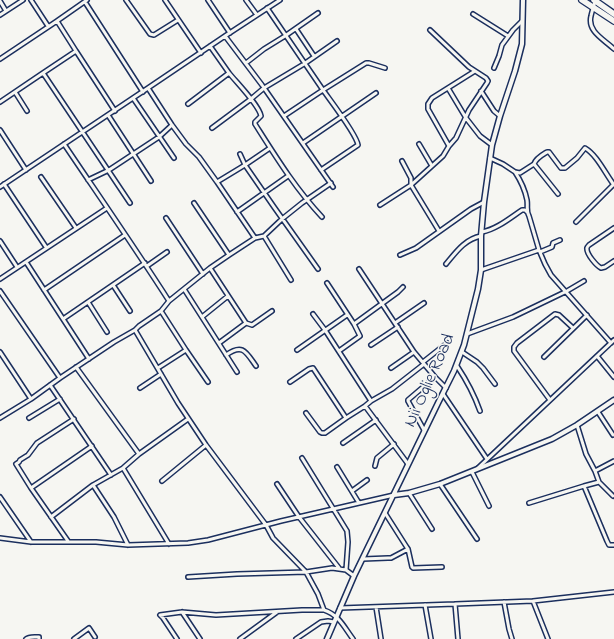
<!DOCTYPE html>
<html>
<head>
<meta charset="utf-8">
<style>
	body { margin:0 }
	canvas { display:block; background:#f6f6f2 }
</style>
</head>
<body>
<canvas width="614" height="639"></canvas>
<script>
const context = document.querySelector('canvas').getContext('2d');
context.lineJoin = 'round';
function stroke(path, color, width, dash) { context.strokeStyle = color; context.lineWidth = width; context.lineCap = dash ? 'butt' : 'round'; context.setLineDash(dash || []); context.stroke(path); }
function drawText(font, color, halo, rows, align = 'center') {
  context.font = font + ' "Indie Flower",sans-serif'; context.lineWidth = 3; context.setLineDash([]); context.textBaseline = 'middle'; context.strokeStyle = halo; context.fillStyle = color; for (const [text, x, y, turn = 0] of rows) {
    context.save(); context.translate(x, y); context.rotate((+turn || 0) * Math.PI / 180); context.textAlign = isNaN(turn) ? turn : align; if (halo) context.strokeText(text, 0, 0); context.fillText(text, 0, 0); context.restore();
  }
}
const minor = new Path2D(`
	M31,0L48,26
	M126,0L150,34L154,35L178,20
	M165,0L201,53
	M208,0L230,33
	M246,0L257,15
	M0,1L6,11
	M595,1C594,6 592,11 591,16C587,32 605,40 614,49
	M85,2L143,92
	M267,8L323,90L366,63H369L385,68
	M473,14L508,36
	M0,15L23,0
	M296,29L314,56
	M225,36L262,85L333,187
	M76,51L57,21L87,0
	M0,59L57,21
	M246,63L264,49L285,36L318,13
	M494,68L499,56L502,45L513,30L522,21
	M229,73C237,83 259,105 261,116L255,122V124C276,157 295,188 322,217
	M148,88L172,125L186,144L199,157L217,182L255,238
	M448,88L466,118L480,136L492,145
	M481,91L494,111L500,116
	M15,92L27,111
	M133,98L174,158
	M0,102L43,73
	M188,104L229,73L210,46
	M115,111L76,51L43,73L130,203
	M108,115L151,181
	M284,116L323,90C330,100 357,135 358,145L321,170
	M212,128L251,99L264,88L304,64L337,41
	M0,130L26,170
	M303,143L376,93
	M64,144C99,196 135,248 169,301L210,268L229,255L255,238L264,236L282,219L302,203L331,183
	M419,144L432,166
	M449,146L428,109V104L432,98L475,71
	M240,154L245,165L274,207L318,269
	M490,158L503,164L515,172L520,173L534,164C536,158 542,155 547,152H549L561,168H565L577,158L585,148C597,155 605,173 614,185
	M402,161L411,178V185L439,231
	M534,164L558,194
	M515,172C521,181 525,190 527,200C528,206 526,211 529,216L539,250L545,264L551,275L611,343
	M41,177L76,228
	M88,180L109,170L159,137L172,125
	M217,182L245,165L270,148
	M4,184L46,247
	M0,187L148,88L225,36L280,0
	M194,203L229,255
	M380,205L411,185L443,156L449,146L456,138L469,110L487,83L488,81L486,78L469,67L430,30
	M237,212L288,176
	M166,218L203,274
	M576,222L614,184
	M614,228L589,245C588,246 587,247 587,248C586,254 597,266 601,268L605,267L614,261
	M482,232C497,229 510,218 522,210H525L527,212
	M264,236L291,280
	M0,241L17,267
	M540,252L552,247L553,243L560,240
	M400,255L416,248L471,209L484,202
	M26,262L89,359
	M446,264C456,252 465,239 481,236
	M147,266L167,252
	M210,268L246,323L252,325L272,311
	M359,269L414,352L435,377L446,388
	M481,270L539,250
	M0,279L107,208
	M327,283L354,324L360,336L339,351
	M113,285L130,311
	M184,289L237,372
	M44,290L125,235
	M0,291L60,378
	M88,302L107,332
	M161,311L186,350L208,382
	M313,314L325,330L371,401L365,406
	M202,317L228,296
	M63,319L145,263
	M395,323L424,303
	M354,324L398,292L403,287
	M135,330L178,403L206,445L266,525L273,538L306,572L318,594L324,610C339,615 344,627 353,639
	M467,334L513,317L567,291L584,281
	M219,343L246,323
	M371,345L398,327
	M297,350L347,315
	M0,352L31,399
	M462,352L477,362L483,368L495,384
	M226,355C243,343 246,352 256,366
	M597,356L614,377
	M544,357L587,315
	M423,362L447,343
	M457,366C467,381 474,394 480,411
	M76,367L139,454
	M158,368L186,350
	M391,368L414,352
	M290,382L309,369L313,368L346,418L365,406L408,464
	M50,385L111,475
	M140,388L161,374
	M443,394L487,459
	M550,400L514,351V347L517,343L555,314L559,315L573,328
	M371,401L392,389L424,364
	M598,412L613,435
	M306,413L320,432L322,433H325L346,418
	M0,418L31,399L60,378L114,342L135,330L139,326L161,311L169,301
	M29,418L60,399
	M577,425L586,454L595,471L614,461
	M424,430L408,401V400L435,377
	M343,443L376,420
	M302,458L347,531L348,542L346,570
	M375,466L377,458L394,444
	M337,467L359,503
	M123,468L169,544
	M478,468L614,340
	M595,471L599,482L613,496
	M472,472L489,506
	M162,481L206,445
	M599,482L584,486L607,541L609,545H614
	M277,484L299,517L339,568
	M440,484L477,539
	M93,485L114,517L128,545
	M31,488L92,446
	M352,491L367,480
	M409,493L432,529
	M0,497L31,542
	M529,503L584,486
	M385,513L406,546L408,549L412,567L413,568L442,567
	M51,517L93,485L123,468L139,454L188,419
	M0,538L31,542H96L128,545L188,543L208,540L281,521L394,495
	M68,541L31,488L16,464L19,462L20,460L28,455L37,443L74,419
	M363,559L388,558H391L408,549
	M188,577L237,574L306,572L332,568L346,570L354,576
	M533,601L614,592
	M504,602L509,629L512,639
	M455,604L458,639
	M425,605L431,639
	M376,607L381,639
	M340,608L455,604L533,601L548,639
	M182,612L200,639
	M26,639C29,636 35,637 39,637V639
	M74,639L89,628L95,637
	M177,639L163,618L160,615L182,612L216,615L302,610H324
	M240,639L277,612
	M296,639L321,622L328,621L334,622`);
const tertiary = new Path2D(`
	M394,495L409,493L440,484L552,439L577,425L614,400
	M327,639L354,576L438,403L454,371L464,345L478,289L481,270V236L484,202L492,145L500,116L515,71L522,44L523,0`);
const trunk = new Path2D(`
	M582,0L614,21
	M594,0L614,14`);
const streetNames = [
	["Nii Oglie Road",431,381,-66]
];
stroke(minor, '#1b2f5e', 6);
stroke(tertiary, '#1b2f5e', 7);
stroke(trunk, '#1b2f5e', 8);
stroke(minor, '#f6f6f2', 3);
stroke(tertiary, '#f6f6f2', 4);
stroke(trunk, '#f6f6f2', 5.5);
drawText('18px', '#1b2f5e', '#f6f6f2', streetNames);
</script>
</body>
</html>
